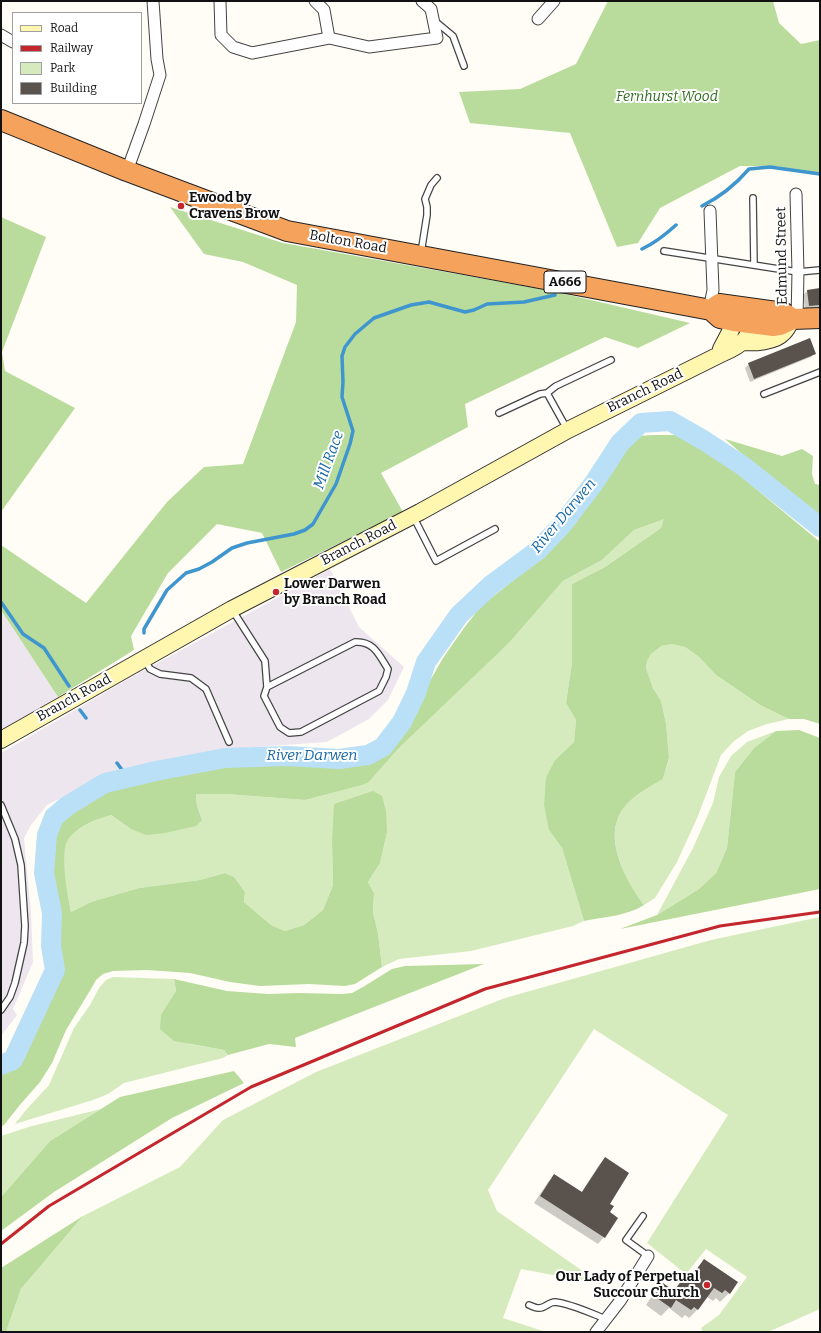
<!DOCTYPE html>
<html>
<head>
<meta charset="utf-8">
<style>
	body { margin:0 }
	#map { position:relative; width:821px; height:1333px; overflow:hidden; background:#fffdf5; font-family:Bitter,serif }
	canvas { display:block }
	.frame { position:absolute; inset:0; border:2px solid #111; pointer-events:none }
	.legend { position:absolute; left:12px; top:12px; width:130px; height:92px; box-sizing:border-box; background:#fff; border:1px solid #a0a0a0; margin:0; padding:5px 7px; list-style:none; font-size:12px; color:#111 }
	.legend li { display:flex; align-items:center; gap:8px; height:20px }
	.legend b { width:20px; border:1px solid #a0a0a0 }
</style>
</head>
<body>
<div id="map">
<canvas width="821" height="1333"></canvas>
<div class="frame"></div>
<ul class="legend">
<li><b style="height:5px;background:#fff6b0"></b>Road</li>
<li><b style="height:5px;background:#c4262e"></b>Railway</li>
<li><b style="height:11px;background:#d5ebbd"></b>Park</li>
<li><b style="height:11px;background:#5a524d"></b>Building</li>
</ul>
</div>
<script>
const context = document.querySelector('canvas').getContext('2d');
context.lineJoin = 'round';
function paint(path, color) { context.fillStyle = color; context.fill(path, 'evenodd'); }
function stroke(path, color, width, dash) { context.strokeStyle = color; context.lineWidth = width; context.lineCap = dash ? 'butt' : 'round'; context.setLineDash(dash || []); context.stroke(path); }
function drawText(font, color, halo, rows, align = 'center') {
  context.font = font + ' Bitter,serif'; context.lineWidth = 4; context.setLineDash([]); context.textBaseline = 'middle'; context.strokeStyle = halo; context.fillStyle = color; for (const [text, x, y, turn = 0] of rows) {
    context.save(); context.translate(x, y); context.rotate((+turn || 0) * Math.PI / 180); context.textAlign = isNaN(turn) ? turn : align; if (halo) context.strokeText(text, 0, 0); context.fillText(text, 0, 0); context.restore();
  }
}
const industrial = new Path2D(`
	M330,569L359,627L404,667L388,700L369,719L327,742L242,748L125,768L47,805L31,825L24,838L31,913L33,962L13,1009L17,1015L1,1036V753L130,678Z
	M1,610L58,697L1,730Z`);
const green = new Path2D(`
	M665,518L661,528L605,567L572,584V662L566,703L576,720L574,742L555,760L549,830L562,848L584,921L573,926L471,951L399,959L382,967L378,933L373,912L374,893L368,882L380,863L387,833L332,842L333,885L323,910L304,925L285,931L271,925L244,902L245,892L234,877L225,873L200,880L139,888L91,902L71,912C68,896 59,856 67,842C76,826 95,820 111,815L131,829L202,820L197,806L196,794H226L305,800L359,786L368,783L399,748L508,644L563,581L602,560L634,530Z
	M672,644L685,647L699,657L716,675L760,705L789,719L767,724L748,731L734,741L721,755L698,816L677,862L655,898L644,905C625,879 600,834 626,805C636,794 651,786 663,779L669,759L666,723L661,701L653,688L646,668L647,661L651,654L660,646Z
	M776,731L754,748L735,772L727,848L716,873L699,889L657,915L693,848L713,803L719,777L731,756L747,742Z
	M820,917V1309L768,1332H703L701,1328L719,1315L747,1277L706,1249L686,1274L647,1243L728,1115L594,1029L488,1190L497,1211L601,1284L521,1269L503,1318L546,1332H6L21,1289L83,1216L180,1167L223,1120L316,1072L505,998L711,940Z
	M113,977L174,979L176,991L172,999L189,1044L224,1050L228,1055L223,1058L124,1083L108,1094L93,1100L15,1124L26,1110L49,1085L74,1028L90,1005L99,988L106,980Z
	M101,1109L50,1141L1,1197V1136L32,1126Z`);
const forest = new Path2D(`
	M608,1H773L779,23L801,44L820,40V172H803L777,166H740L660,208L638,243L617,247L570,133L470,123L459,92L520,89L576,64Z
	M170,207L283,243L552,291L690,323L638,348L605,337L465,404L468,427L381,473L403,512L281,572L262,533L217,524L168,573L131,636L134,650L58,697L1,610V545L86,603L167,502L204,467L243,464L296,322L297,285L243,262L204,254Z
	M1,217L46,237L2,352L5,371L75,408L1,512Z
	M654,435H684L726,464L820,542V724L804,719H789L760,705L716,675L699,657L685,647L672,644L661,646L651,654L647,661L646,668L653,688L661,701L666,723L669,758L663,779C651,786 636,794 626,805C600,834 625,879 644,905C627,916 604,917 584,921L562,848L549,830L544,805L546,778L555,760L574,742L576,720L566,703L572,662V584L605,567L661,528L664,519L634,530L602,560L563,581L508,644L399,748L368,783L359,786L305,800L226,794H196L197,806L202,820L196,826L165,833L146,835L131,829L111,815C95,820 76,826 67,842C60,855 68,897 71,912L91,902L139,888L200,880L225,873L234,877L245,892L244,902L271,925L285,931L304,925L323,910L333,885L332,842L334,804L373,791L382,796L386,811L387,833L380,863L368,882L374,893L373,912L378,933L382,967L355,984L345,986L309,984L260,986L230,982L190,973L147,970L113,971L103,974L96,980L91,989L66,1030L52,1063L40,1082L19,1106L4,1125L1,1127V1068L15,1062L59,971L49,872L53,831L60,818L74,805L97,794L229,762L332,764L364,761L383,751L399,735L443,658L464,628L481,606L548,553L573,526L611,467L637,436Z
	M725,439L782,456L802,449L813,456L812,474L815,484L820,485V521L768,480L749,460Z
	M799,730L820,738V889L620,929L657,915L699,889L716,873L727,848L735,772L754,748L776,731Z
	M484,964L295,1038L296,1047L269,1044L228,1055L224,1050L174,1041L160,1029L161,1015L176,991L174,979L227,991L268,994L299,993L342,994L352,993L363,987L392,969L405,966Z
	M234,1071L244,1083L172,1118L54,1192L1,1231V1197L50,1141L120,1097Z
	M83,1216L21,1289L6,1332H1V1268Z`);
const shadow = new Path2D(`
	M820,289V308L805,310L803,295L807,291Z
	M815,353L811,357L750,382L745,368L749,364Z
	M605,1159L609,1213L617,1218L604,1237L598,1244L534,1203L548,1182L554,1176L581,1193L599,1165Z
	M705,1260L736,1283L729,1293L720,1302L716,1298L713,1301L707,1297L698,1309L689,1318L685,1315L682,1318L669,1308L661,1316L646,1305L654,1293L663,1285L673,1291L684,1278L688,1280L696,1269Z`);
const stream = new Path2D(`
	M702,206C720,197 736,184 749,169L770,167L820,174
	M642,249C655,243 665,235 676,225
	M1,602L23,634L44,648L69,686
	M144,633V629L167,590L186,573L199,569L212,562L232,548L247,543L294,534L305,530L313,524L336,484L350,444L353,431L342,397L343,382L342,356L345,347L355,334L374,318L411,305L429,302L465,312L474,310L487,304L524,302L555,295
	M80,710L86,718
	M117,763L128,778`);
const river = new Path2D(`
	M1,1065L13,1060L55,970L51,946L52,913L44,873L47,835L54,817L67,806L105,783L156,771L225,758L287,756L339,759L368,755L383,747L402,722L416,693L426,662L459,615L491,585L537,551L562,525L594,483L620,443L641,423L670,421L705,441L743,466L820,527`);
const building = new Path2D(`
	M820,288V305L809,306L807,290Z
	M810,338L816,354L754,379L748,363Z
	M605,1157L629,1173L610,1204L614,1206L610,1212L618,1218L605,1238L540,1196L554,1174L582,1192Z
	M704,1259L738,1282L730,1294L725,1290L722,1293L714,1288L698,1310L694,1307L691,1310L676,1300L671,1308L654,1296L663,1283L674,1291L684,1277L689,1280Z`);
const lane = new Path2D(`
	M435,21L453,36L464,66
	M753,198L754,265
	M664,251L798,272L820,270
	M421,253L427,215V207L425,199L431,185L437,178
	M764,394L820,372
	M499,413L540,394L547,393
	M567,429L547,393L556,386L611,360
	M413,516L436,561L495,529
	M233,611L265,661L267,687L264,696L280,727L289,733L301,732L379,691L386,677L388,669C379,655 374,641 355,642L267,687
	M145,660L150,669L160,674L191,678L206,689L229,742
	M1,805L15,839L21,865L25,926L24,943L15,983L10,997L1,1010
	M643,1216L626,1240L648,1256
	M529,1305C532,1306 535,1308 538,1308C545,1309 548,1302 555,1302C572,1304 590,1313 606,1319`);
const street = new Path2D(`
	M220,1L221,35L233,47L252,53L329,38L369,47L437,38L431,9L422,1
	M315,1L324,10L329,38
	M538,19L554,1
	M1,35L13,42
	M127,171L144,124L160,75L157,59L153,1
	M796,194L798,272L797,319
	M709,310L713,290L710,211
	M596,1332L620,1301L648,1256`);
const secondary = new Path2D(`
	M743,342C754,343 775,342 783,333C787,330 789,324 792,320
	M721,354V349L731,330L736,311
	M1,740L232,609L420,512L568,430L721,354C745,344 750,338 755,313`);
const highway = new Path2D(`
	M1,120L127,171L287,231L711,310L720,318L734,321L774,326L780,325L793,319L820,318
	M711,310L719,304L784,313L793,319`);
const rail = new Path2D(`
	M1,1244L49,1206L251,1087L485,989L720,926L820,912`);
const markers = [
	[181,206,4,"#c4262e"],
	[276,592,4,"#c4262e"],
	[707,1285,4,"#c4262e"]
];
const shields = [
	[565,282,42]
];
const shieldNames = [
	["A666",565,282]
];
const parkNames = [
	["Fernhurst Wood",667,97]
];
const poiNames = [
	["Ewood by",189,198],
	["Cravens Brow",189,214],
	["Lower Darwen",284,584],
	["by Branch Road",284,600],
	["Our Lady of Perpetual",699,1277,"right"],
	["Succour Church",699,1293,"right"]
];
const streetNames = [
	["Bolton Road",348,242,10],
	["Edmund Street",782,256,-91],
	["Branch Road",645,391,-26],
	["Branch Road",359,543,-27],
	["Branch Road",74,698,-29]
];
const waterNames = [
	["Mill Race",329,460,-70],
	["River Darwen",564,516,-50],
	["River Darwen",312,756]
];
paint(industrial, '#eee6ef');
paint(green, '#d5ebbd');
paint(forest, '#b9dc9c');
paint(shadow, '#0003');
stroke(stream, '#3f96cf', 3.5);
stroke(river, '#b9e0f7', 20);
paint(building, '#5a524d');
stroke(lane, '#444', 8);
stroke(street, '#444', 13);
stroke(secondary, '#333', 18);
stroke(highway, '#222', 22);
stroke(lane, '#fff', 5.5);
stroke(street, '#fff', 11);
stroke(secondary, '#fff6b0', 16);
stroke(highway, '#f5a25d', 20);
stroke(rail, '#c4262e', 3);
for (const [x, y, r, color] of markers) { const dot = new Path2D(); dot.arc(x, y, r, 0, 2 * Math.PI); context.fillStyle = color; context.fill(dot); stroke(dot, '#fff', 1.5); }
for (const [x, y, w] of shields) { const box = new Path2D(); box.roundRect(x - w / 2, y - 11, w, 22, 3); context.fillStyle = '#fff'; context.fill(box); stroke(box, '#111', 1); }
drawText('bold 13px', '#111', null, shieldNames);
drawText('italic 14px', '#2f6b1f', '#fff', parkNames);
drawText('bold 14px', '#111', '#fff', poiNames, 'left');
drawText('14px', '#111', '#fff', streetNames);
drawText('italic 15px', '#1768a6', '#fff', waterNames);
</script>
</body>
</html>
